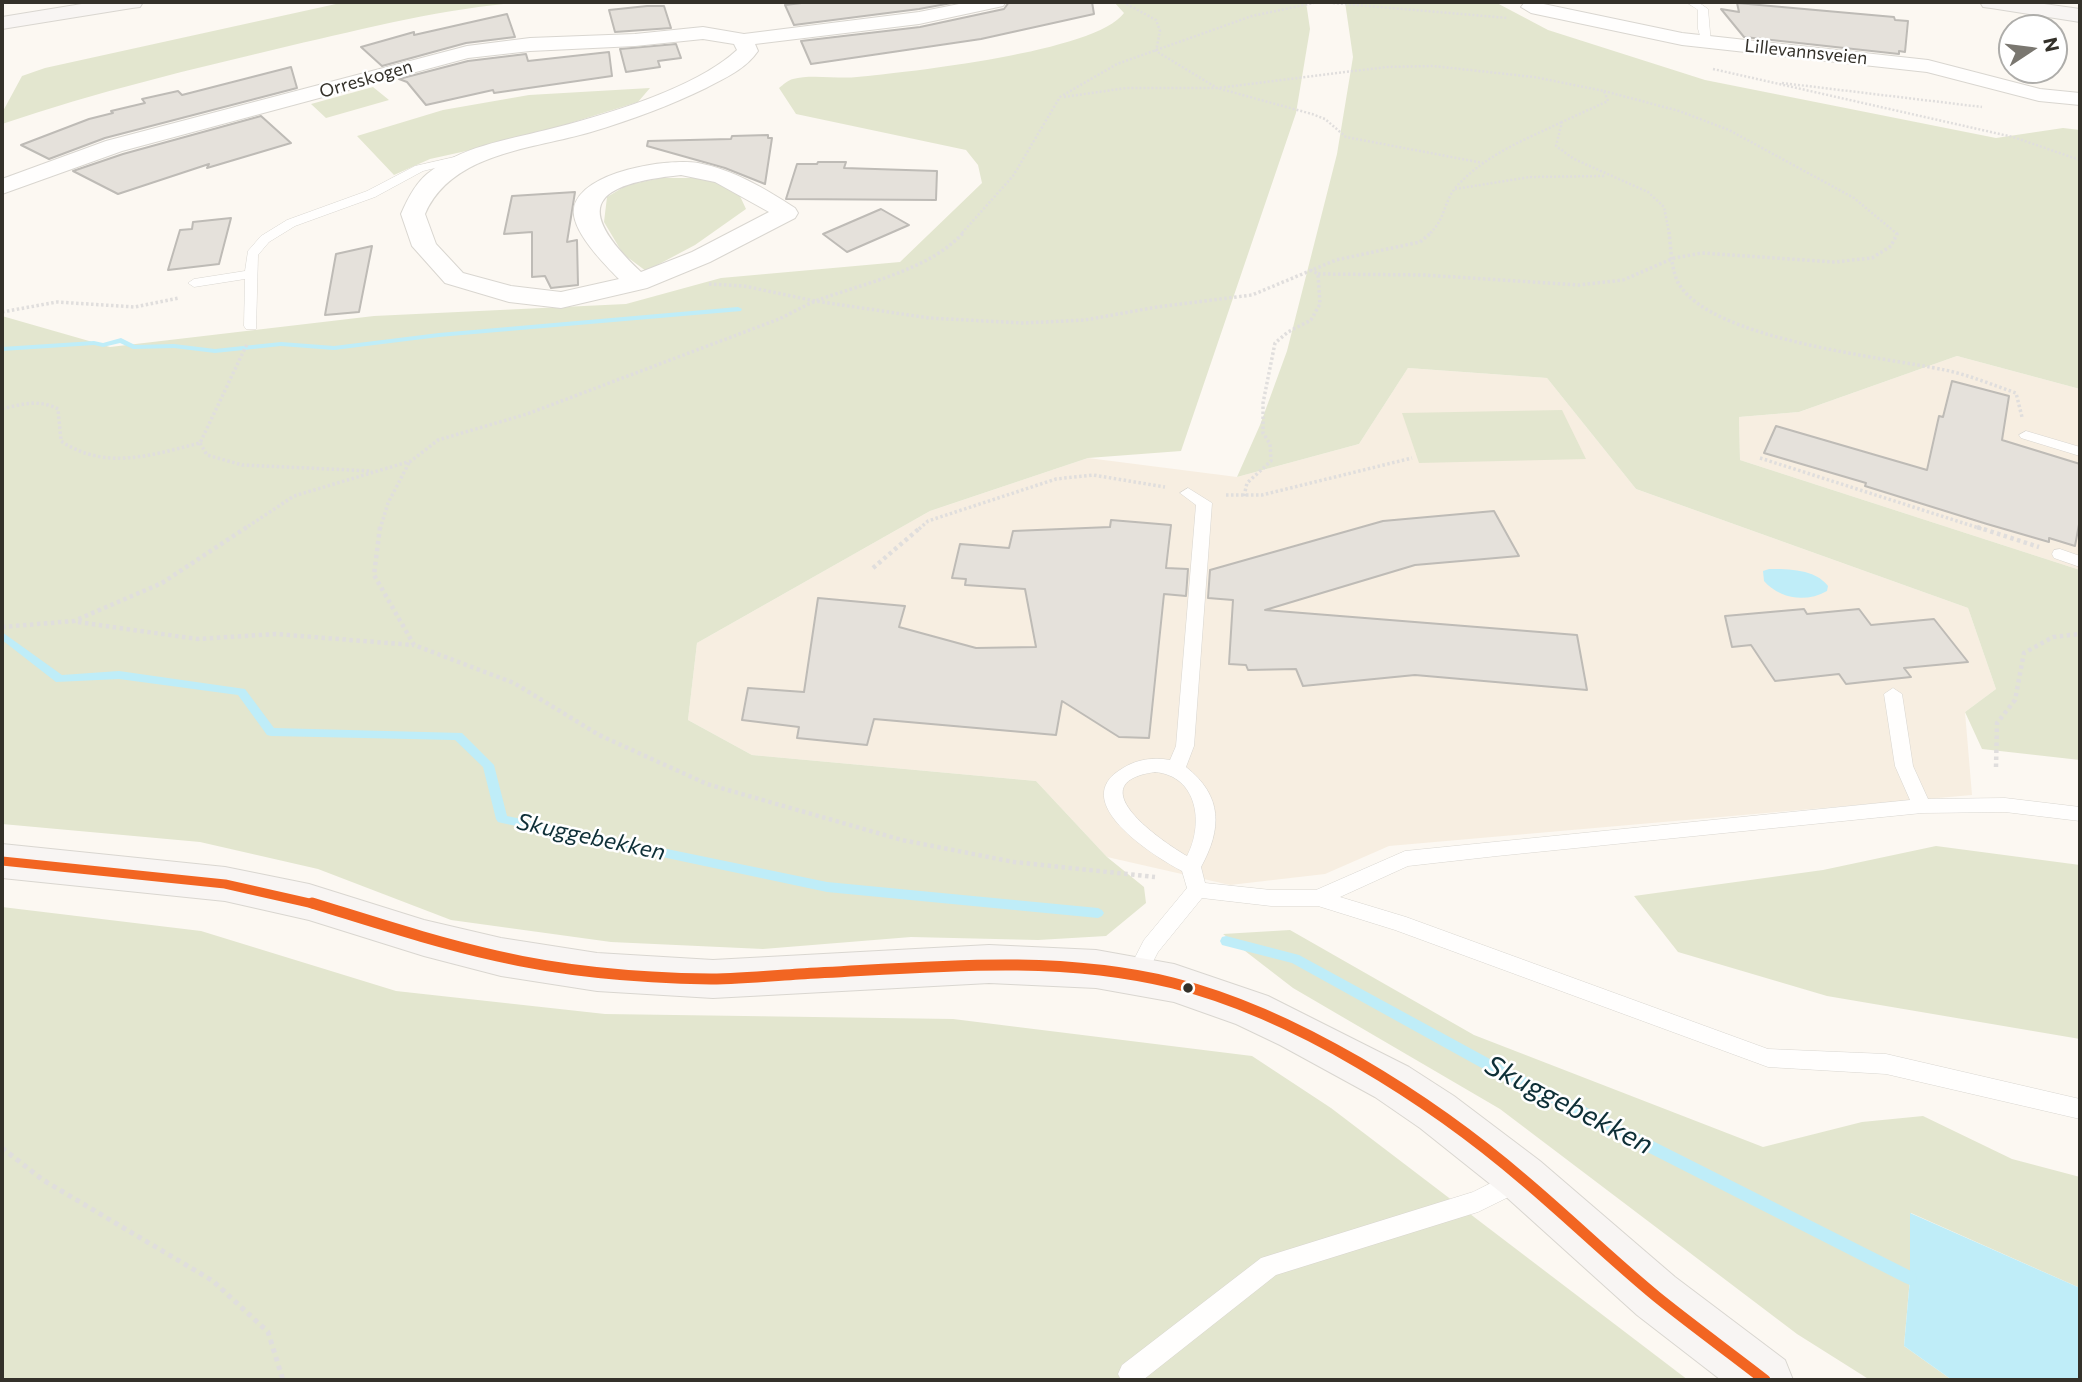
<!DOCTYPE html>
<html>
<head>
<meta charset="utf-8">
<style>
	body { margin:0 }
	#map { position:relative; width:2082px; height:1382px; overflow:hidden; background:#fcf8f2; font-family:Commissioner,sans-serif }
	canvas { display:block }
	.frame { position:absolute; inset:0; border:4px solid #34312a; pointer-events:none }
	.north { position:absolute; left:1998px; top:14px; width:70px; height:70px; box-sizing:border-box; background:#fff; border:2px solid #aeadaa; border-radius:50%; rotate:77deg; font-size:19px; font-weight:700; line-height:28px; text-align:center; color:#34312a }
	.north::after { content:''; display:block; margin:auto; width:24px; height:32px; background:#7a7770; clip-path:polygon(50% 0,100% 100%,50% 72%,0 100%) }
</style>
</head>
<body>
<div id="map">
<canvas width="2082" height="1382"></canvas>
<div class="frame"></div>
<div class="north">N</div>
</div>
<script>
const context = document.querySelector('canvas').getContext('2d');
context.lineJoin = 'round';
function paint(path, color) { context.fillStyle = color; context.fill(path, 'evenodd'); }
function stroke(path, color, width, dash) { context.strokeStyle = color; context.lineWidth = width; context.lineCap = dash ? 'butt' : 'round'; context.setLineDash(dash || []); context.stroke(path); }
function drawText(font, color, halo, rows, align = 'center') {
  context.font = font + ' Commissioner,sans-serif'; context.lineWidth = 5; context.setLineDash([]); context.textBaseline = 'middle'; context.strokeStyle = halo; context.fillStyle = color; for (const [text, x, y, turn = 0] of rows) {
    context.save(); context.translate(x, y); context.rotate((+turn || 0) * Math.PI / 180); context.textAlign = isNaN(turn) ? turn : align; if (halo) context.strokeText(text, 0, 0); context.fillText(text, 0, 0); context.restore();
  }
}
const commercial = new Path2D(`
	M1957,356L2080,389V570L1740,460L1739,417L1799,412Z
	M1408,368L1547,378L1636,489L1968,608L1996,689L1965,712L1972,795L1389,846L1325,874L1230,885L1107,857L1036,781L752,755L688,720L697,643L930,511L1088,458L1237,477L1359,444Z`);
const green = new Path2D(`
	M345,2H525C445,8 367,28 289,46C192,69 96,92 2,124V113L22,76L45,68Z
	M1114,2H1306L1310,29L1296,113L1181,451L1088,458L930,511L697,643L688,720L752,755L1036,781L1107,857L1144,887L1146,903L1106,936L1038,940L911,937L763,949L611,942L451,920L318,869L200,842L2,824V316L110,347L374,316L626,304L721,278L900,262L982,183L978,165L966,150L796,114L779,88C783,85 788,80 793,79C810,74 838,79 857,77C908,72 1096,52 1124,13Z
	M1345,2H1495L1548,30L1705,80L1996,138L2063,128L2080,130V389L1957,356L1799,412L1739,417L1740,460L2080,570V760L1982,749L1965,712L1996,689L1968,608L1636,489L1547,378L1408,368L1359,444L1237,477L1260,425L1287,351L1337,154L1353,57Z
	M373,87L389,100L326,118L311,104Z
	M650,88L638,102L516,140L430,159L394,175L357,136L443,110L529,95Z
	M661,178H707L739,194L746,209L695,245L646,271L623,254L604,222L607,197L627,185Z
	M1562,410L1586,459L1419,463L1402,413Z
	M1936,846L2080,865V1039L1827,996L1678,952L1634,896L1823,870Z
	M2,907L201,931L396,991L605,1014L953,1019L1252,1056L1331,1108L1688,1380H2Z
	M1290,930L1474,1035L1763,1147L1862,1122L1923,1116L2012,1159L2080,1177V1288L1911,1213L1910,1278L1904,1346L1952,1380H1870L1797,1334L1500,1109L1293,988L1223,934Z`);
const water = new Path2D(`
	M1769,569C1789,569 1815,569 1828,586L1827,591C1806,603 1780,599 1764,581L1763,571Z
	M1910,1213L2080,1288V1380H1952L1904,1346L1910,1278Z`);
const stream = new Path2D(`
	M738,307L742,309L741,311L439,337L334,350L281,346L215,353L174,348L133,349L120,343L103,347L94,345L2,351V347L94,341L103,343L121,338L135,345L174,344L215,349L281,342L334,346L439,333Z
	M2,632L62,675L119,671L245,689L274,728L462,733L494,765L507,816L827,882L1098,908L1102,910L1104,913L1102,916L1098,918L827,892L502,823L498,822L496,819L483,767L455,740L271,736L267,735L238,695L119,679L56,682L2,640Z
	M1226,936L1299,955L1488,1058L1915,1273L1917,1278L1915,1283L1910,1285L1905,1283L1478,1066L1292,963L1222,945L1220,941L1222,937Z`);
const building = new Path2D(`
	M810,2H957L919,9L794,25L785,5Z
	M1009,2H1092L1094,14L981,39L811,64L801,41L920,27L1004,9Z
	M1737,3L1894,17L1895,20L1908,21L1905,52L1899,51V54L1744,37L1721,9L1739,12Z
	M647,6H664L671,28L615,32L609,10Z
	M507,14L515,37L466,43L382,66L361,47L414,32V35Z
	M676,44L681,58L658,61L660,67L626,72L620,49Z
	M609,52L612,76L494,93L493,90L426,105L407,82L399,79L468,61L526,54L528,61Z
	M291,67L297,88L105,138L49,159L21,145L89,119L113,113L111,111L145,103L142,99L178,91L182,95Z
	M261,116L291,143L207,168L209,164L118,194L73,171L123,154Z
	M768,135V138H772L765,184L725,168L647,146L648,141L731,139L732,136Z
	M818,162H846L844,168L937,171L936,200L786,199L797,164H817Z
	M575,192L567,242L577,240L578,285L551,288L545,276L532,277V232L504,234L512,196Z
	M881,209L909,225L847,252L823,234Z
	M231,218L219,264L168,270L180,230L192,229L193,222Z
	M372,246L359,312L325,315L336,254Z
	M1952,381L2009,396L2002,440L2080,464V519L2075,546L2049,538V542L1987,524L1865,486L1866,483L1764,453L1776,426L1927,470L1939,416L1943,417Z
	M1494,511L1519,556L1415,565L1265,610L1577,635L1587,690L1415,675L1303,686L1296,669L1248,670L1246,665L1229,664L1233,600L1208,598L1210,570L1383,521Z
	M1111,520L1171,525L1166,568L1188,569L1186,596L1164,594L1149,738L1119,737L1062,701L1056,735L874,719L867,745L797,738L799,727L742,720L748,688L804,692L818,598L905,606L899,627L976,648L1036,647L1025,589L965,585L966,579L952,578L960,544L1009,548L1013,531L1110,527Z
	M1804,609L1807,614L1859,609L1871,625L1934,619L1968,662L1904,668L1911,677L1864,682L1846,684L1839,674L1775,681L1751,645L1732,647L1725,616Z`);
const pathFar3 = new Path2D(`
	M1123,2L1156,20L1160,31L1156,51L1217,88L1386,67L1433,66L1534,77L1604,91L1608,101L1562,122L1556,146L1574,159L1648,192L1664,207L1669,233
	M1321,2L1508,18
	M1713,69L2013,137L2080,160
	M1782,83L1982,107
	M1604,91L1679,111L1729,130L1854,198L1896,233
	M1064,97L1126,88H1217L1312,114L1325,119L1346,137L1483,163
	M1455,189L1530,177L1605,176
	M962,233L1013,176L1060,97L1117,64L1252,16L1318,2
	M1430,233C1445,220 1444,201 1456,187C1485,155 1524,140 1562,122`);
const pathFar2 = new Path2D(`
	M1669,232C1671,247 1671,271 1679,284C1712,340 1883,357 1945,370C1969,375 1993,385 2016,393L2022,417
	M1318,274L1424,275L1579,285L1623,280L1674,258L1702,253L1834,262L1872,258L1891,246L1897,234L1895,232
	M709,284L744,286L815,301L929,318L1023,323L1085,320L1157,307L1252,295L1336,260L1420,242L1432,232
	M2,312L57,302L135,307L179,298
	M2,409C21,404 40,399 58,409L61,441C105,471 152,455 200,443L247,344
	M200,443L207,455L242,465L372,471
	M1760,458L1982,529
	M1226,495H1262L1412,458
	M1244,496L1247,483L1271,461L1270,444L1263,433V403L1275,343L1288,332L1311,320L1320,304L1318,274L1311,270
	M244,529L294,496L411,461L438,440L527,414L779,319C792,313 805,305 818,300C865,283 930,270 964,232
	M380,529L388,503L410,461
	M919,529L928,521L1056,479L1093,475L1165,487`);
const pathFar1 = new Path2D(`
	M380,527L374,575L414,645L514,683L599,735L707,784L902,840L1014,862L1155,877
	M1977,527L2039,547
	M873,568L921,527
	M78,622L197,639L276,634L413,645
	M2,627L74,621L162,583L247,527
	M1996,767L1997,723L2015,700L2024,653L2053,637L2080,634`);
const path = new Path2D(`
	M2,1148L43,1180L213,1281L268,1332L283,1380`);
const lane = new Path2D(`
	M1686,2H1698L1708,9L1711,44L1702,42L1698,29V10Z
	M472,153L476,154V158L423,171L375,197L295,226L269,242L258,255L256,329H246L244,326L245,279L194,287L188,283L194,279L245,271L248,251L261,236L287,220L367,191L415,166Z
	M2026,431L2080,447V456L2021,438L2019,435Z
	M1188,488L1212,503L1194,746L1186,767C1223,796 1222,829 1201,867L1205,883L1271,890H1316L1405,851L1910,800L1895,766L1884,694L1893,688L1902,694L1913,766L1928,799L2005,798L2080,807V821L2005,812L1922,813L1497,856L1408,866L1340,897L1406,917L1768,1049L1886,1054L2080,1099V1119L1886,1074L1768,1067L1395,930L1318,906H1271L1202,898L1158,952L1143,981L1136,984L1129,981L1126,975L1144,940L1187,888L1182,871C1155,857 1065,801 1123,768C1137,759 1154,757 1170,760L1176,746L1196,505L1180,493ZM1155,772C1198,776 1204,824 1187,856C1161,841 1077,783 1155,772Z
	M2060,549L2080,556V567L2054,558L2052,554L2054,550Z
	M1519,1169L1527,1172L1531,1180L1527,1188L1478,1212L1276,1275L1143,1380H1121L1118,1374L1122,1365L1261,1258L1473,1192Z`);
const street = new Path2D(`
	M969,2H1006L1003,6L919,24L755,44L758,51C746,69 725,78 706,88C669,106 631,120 591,132C534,149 452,152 425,214L436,244L463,273L511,286L561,292L619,279C605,265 570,230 574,208C581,171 668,158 698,163C734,170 764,188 795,208L798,213L795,218L710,262L647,288L561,308L509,302L445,283L412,246L401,214C407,200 415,184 427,174C460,147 506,140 546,130C602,116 695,89 737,50L734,44L703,39L635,46L530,51L468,58L122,151L2,194V179L106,141L467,46L530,38L635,34L703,27L744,34L919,12ZM681,175L715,182L769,212L692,252L641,272C571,206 594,184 681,175Z
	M1534,2L1682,33L1928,60L2040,89L2080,93V105L2039,101L1927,72L1682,45L1531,13L1521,7L1524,3Z`);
const secondary = new Path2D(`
	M94,2H143L140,7L132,8L2,29V17Z
	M1980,2H2030L2080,9V22L1991,8L1983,7Z
	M2,844L225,867L309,884L424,920L501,938L597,953L713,960L989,945L1096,950L1174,964L1268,996L1409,1067L1454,1096L1540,1161L1675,1277L1785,1360L1793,1380H1721L1637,1315L1504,1195L1420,1128L1375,1097L1280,1045L1236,1024L1174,1002L1096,988L989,983L713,998L597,991L501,976L424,956L309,920L225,901L2,878Z`);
const bus1Far1 = new Path2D(`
	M2,861L225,884L318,905`);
const bus1 = new Path2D(`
	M312,903C374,922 434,942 497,956C566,972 640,978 711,979C740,979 770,976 799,974C923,968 1051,953 1173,983C1294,1013 1431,1100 1525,1181C1570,1219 1612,1260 1657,1297C1693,1326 1729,1352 1765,1380`);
const markers = [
	[1188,988,6,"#34312a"]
];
const farStreetnames = [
	["Lillevannsveien",1806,52,6],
	["Orreskogen",366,79,-16]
];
const waterNames = [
	["Skuggebekken",591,837,12]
];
const nearWaternames = [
	["Skuggebekken",1569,1105,27]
];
paint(commercial, '#f7eee1');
paint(green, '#e3e6cf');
paint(water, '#bfedf8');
paint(stream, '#bfedf8');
paint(building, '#e5e1db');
stroke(building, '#bebbb6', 2);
stroke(lane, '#d9d6d0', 1);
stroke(street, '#d9d6d0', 2);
stroke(secondary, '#d9d6d0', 2);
stroke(pathFar3, '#e0dedd', 2.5, [2, 2]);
stroke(pathFar2, '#e0dedd', 3.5, [2.5, 2.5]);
stroke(pathFar1, '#e0dedd', 4.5, [3.5, 3.5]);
stroke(path, '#e0dedd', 5, [4.5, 4.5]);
paint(lane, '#fffefd');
paint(street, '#fffefd');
paint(secondary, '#f8f5f3');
stroke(bus1Far1, '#f26522', 9);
stroke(bus1, '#f26522', 11);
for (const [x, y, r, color] of markers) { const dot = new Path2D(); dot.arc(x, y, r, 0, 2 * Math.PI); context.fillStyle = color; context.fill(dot); stroke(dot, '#fff', 2.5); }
drawText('18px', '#34312a', '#fff', farStreetnames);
drawText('italic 23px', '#0e2f37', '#fff', waterNames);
drawText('italic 28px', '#0e2f37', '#fff', nearWaternames);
</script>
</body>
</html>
